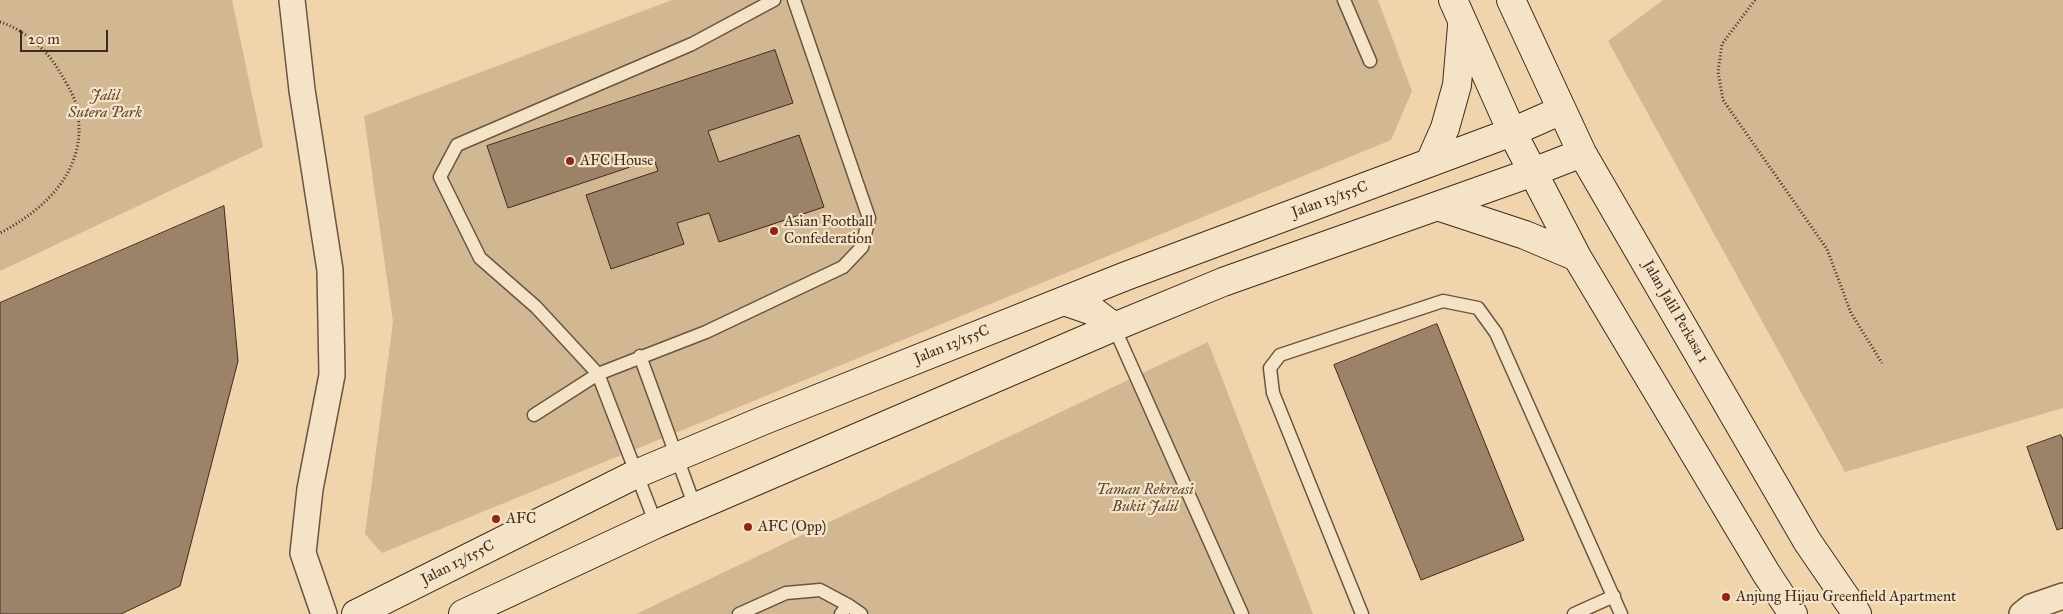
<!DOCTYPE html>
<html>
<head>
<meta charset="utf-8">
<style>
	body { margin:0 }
	#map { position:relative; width:2063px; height:614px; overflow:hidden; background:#f0d4ab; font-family:"IM FELL Great Primer",serif }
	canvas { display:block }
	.scale { position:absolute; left:20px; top:30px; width:88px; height:22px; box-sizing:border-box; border:2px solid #3f2a1f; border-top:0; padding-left:6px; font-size:15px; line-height:18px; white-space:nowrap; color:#3f2a1f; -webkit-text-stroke:4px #f5e3c8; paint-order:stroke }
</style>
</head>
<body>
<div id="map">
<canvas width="2063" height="614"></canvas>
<div class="scale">20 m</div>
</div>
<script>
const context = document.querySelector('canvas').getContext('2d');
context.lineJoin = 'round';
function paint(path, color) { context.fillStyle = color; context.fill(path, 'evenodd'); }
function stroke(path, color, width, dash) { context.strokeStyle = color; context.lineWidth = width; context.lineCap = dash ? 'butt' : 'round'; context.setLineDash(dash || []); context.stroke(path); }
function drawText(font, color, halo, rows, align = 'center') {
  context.font = font + ' "IM FELL Great Primer",serif'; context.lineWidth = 4.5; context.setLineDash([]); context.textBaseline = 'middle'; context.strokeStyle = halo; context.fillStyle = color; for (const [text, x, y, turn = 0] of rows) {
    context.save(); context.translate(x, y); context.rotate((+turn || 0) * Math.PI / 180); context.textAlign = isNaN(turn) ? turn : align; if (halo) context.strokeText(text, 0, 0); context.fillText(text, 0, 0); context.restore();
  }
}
const green = new Path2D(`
	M0,0H232L263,147L0,271Z
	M672,0H1378L1412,91L1391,140L382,553L365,534L393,322L364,116Z
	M1663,0H2063V408L1845,472L1608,41Z
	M1208,342L1313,614H636Z`);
const building = new Path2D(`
	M775,50L793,103L708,131L719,162L799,135L824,207L719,242L709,213L677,223L684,244L611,269L586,195L658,171L654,159L508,208L487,146Z
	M224,206L238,361L180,586L121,614H0V303Z
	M1437,324L1524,540L1421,580L1334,365Z
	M2061,435L2063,440V528L2057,530L2027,447Z`);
const path = new Path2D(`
	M1755,0L1722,44L1718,72L1723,100L1827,249L1851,313L1882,363
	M0,22C23,29 46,49 58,69C65,81 73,93 77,107C79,112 78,119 79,125C81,176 42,211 0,233`);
const lane = new Path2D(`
	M1344,0L1370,61
	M1114,327L1242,614
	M640,356L695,507
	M534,415L598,374L706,332L843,267L862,247L869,218L794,0
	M656,524L598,374L536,307L480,258L440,177L457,145L692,44L774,0
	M848,605L861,614
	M739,614L786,593L820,590L848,605L841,614
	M1362,614L1273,393L1270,368L1280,355L1443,301L1478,308L1496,333L1621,614
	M1574,614L1614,596`);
const street = new Path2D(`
	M292,0L302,90L330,270L332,375L310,489L303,553L324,614
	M2022,614L2031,607L2063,596`);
const secondary = new Path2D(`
	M1453,0L1512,132L1577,257L1766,573L1793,614
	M1511,0L1582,153L1807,541L1857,614
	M1430,162L1445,128L1457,85L1462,26
	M1437,206L1525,235L1577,257
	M1064,301L1093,311L1114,327
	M356,614L636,474L762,421L1126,276L1512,132L1562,110
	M463,614L656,524L1114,327L1223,282L1533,172L1582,153`);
const markers = [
	[570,161,5,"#8f2418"],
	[774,231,5,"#8f2418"],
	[496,519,5,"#8f2418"],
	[748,527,5,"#8f2418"],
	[1726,597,5,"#8f2418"]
];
const parkNames = [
	["Jalil",105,96],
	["Sutera Park",105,113],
	["Taman Rekreasi",1145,490],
	["Bukit Jalil",1145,507]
];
const poiNames = [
	["AFC House",580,161],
	["Asian Football",784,222],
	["Confederation",784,239],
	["AFC",506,519],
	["AFC (Opp)",758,527],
	["Anjung Hijau Greenfield Apartment",1736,597]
];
const streetNames = [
	["Jalan 13/155C",1330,200,-20],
	["Jalan Jalil Perkasa 1",1675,312,60],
	["Jalan 13/155C",952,345,-22],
	["Jalan 13/155C",458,563,-27]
];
paint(green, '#d2b793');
paint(building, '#9b8268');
stroke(building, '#3f2a1f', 1);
stroke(lane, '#6b5442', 15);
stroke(street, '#6b5442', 28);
stroke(secondary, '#3f2a1f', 30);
stroke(path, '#3f2a1f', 3, [1, 2.5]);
stroke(lane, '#f5e3c8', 12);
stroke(street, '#f5e3c8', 25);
stroke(secondary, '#f5e3c8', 28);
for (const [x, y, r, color] of markers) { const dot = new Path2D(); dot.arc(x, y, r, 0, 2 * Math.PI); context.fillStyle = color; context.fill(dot); stroke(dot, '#f5e3c8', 2); }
drawText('italic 15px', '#5c4636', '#f5e3c8', parkNames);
drawText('15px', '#3f2a1f', '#f5e3c8', poiNames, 'left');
drawText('15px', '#3f2a1f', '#f5e3c8', streetNames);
</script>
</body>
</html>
